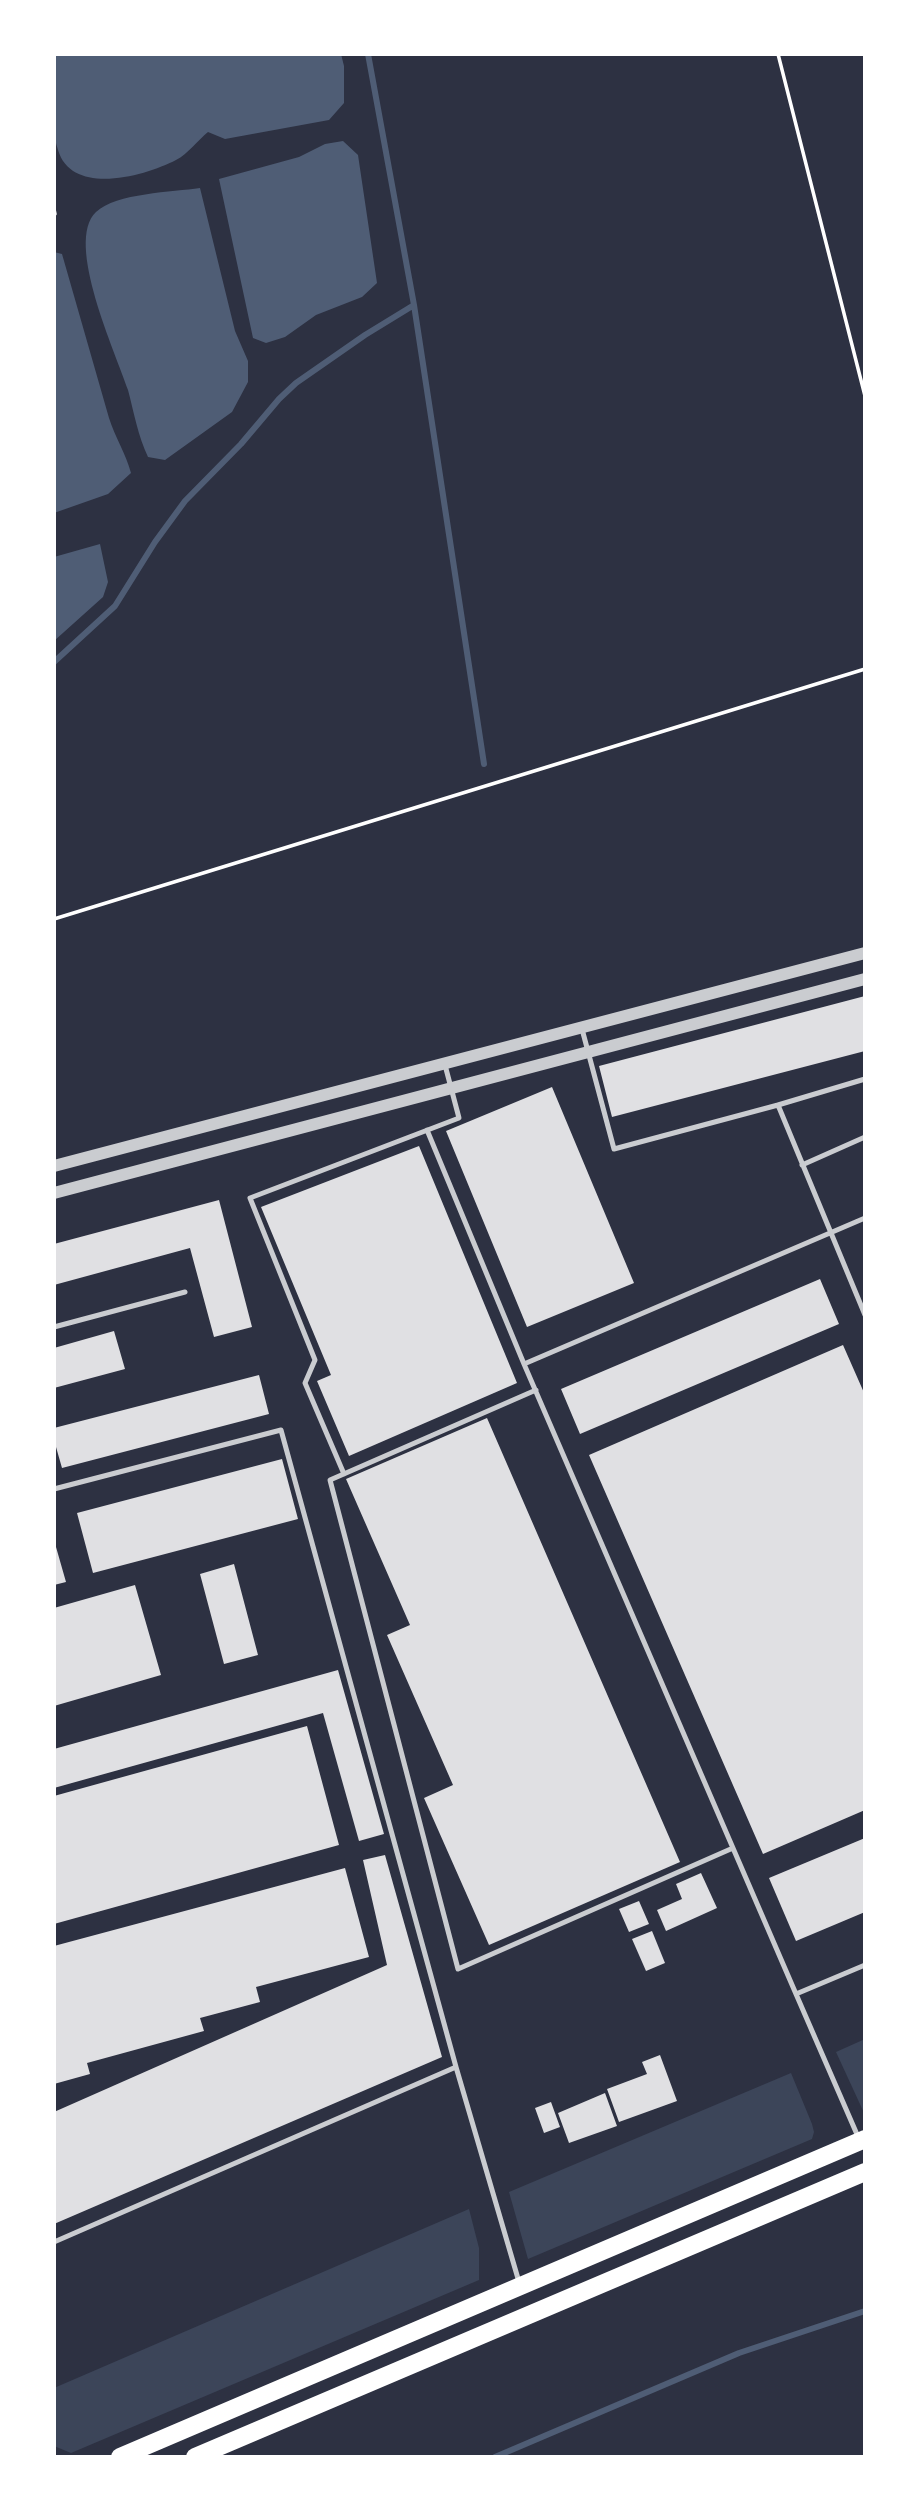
<!DOCTYPE html>
<html>
<head>
<meta charset="utf-8">
<style>
	body { margin:0 }
	#map { position:relative; width:919px; height:2511px; overflow:hidden; background:#2d3142; font-family:"Sofia Sans Condensed",sans-serif }
	canvas { display:block }
	.frame { position:absolute; inset:0; border:56px solid #fff; pointer-events:none }
</style>
</head>
<body>
<div id="map">
<canvas width="919" height="2511"></canvas>
<div class="frame"></div>
</div>
<script>
const context = document.querySelector('canvas').getContext('2d');
context.lineJoin = 'round';
function paint(path, color) { context.fillStyle = color; context.fill(path, 'evenodd'); }
function stroke(path, color, width, dash) { context.strokeStyle = color; context.lineWidth = width; context.lineCap = dash ? 'butt' : 'round'; context.setLineDash(dash || []); context.stroke(path); }
const green = new Path2D(`
	M865,2039V2115L836,2052Z
	M791,2073L812,2124L814,2132L812,2139L528,2259L509,2192Z
	M469,2209L479,2248V2280L71,2453L54,2446V2388Z`);
const water = new Path2D(`
	M54,54H341L344,66V103L329,120L225,139L208,132C198,140 188,154 176,160C145,176 72,197 58,150C49,121 54,85 54,54Z
	M343,141L358,155L377,283L362,297L316,315L285,337L266,343L253,338L219,179L299,157L325,144Z
	M200,188L235,331L248,361V382L232,412L165,460L148,457C138,436 134,413 128,390C116,353 64,242 96,212C116,193 173,192 200,188Z
	M54,252L62,254L109,418C115,437 126,454 131,473L108,494L54,513Z
	M100,544L108,582L103,597L54,641V557Z`);
const stream = new Path2D(`
	M368,54L414,305L484,764
	M54,662L115,606L155,542L185,501L241,444L279,399L296,383L365,335L414,305
	M495,2457L739,2353L865,2311`);
const building = new Path2D(`
	M865,996V1051L612,1117L599,1066Z
	M552,1087L634,1283L527,1327L446,1131Z
	M419,1146L517,1383L349,1456L317,1381L331,1375L261,1207Z
	M219,1200L252,1327L214,1337L190,1248L54,1285V1244Z
	M820,1279L839,1324L580,1434L561,1389Z
	M114,1331L125,1369L54,1388V1348Z
	M843,1345L865,1395V1810L763,1854L589,1455Z
	M259,1375L269,1414L62,1468L54,1440V1428Z
	M487,1418L680,1862L489,1945L424,1798L453,1785L387,1635L410,1625L346,1479Z
	M282,1459L298,1519L93,1573L77,1513Z
	M54,1540L66,1582L54,1585Z
	M234,1564L258,1655L224,1664L200,1574Z
	M135,1585L161,1675L54,1706V1608Z
	M338,1670L384,1834L359,1841L323,1713L54,1788V1749Z
	M307,1726L339,1845L54,1924V1796Z
	M865,1838V1912L796,1941L769,1878Z
	M385,1855L442,2057L54,2224V2112L387,1965L363,1860Z
	M345,1868L369,1957L256,1987L260,2002L200,2018L204,2031L87,2063L90,2074L54,2084V1946Z
	M701,1873L717,1908L666,1931L657,1910L682,1899L676,1884Z
	M639,1901L649,1924L629,1932L619,1909Z
	M652,1931L665,1963L646,1971L632,1939Z
	M660,2055L677,2101L619,2122L607,2089L647,2074L642,2062Z
	M605,2093L617,2126L569,2143L558,2113Z
	M551,2102L560,2127L544,2133L535,2108Z`);
const path = new Path2D(`
	M778,54L865,396
	M54,209L55,214
	M54,919L865,669`);
const service = new Path2D(`
	M582,1029L614,1149L778,1105L865,1315
	M778,1105L865,1079
	M427,1130L524,1364
	M802,1165L865,1137
	M865,1218L524,1364L796,1994L865,1965
	M54,1327L185,1292
	M536,1390L330,1480L458,1969L733,1848
	M344,1474L305,1383L315,1360L250,1198L459,1118L445,1065
	M54,1489L281,1430L456,2067L54,2242
	M796,1994L859,2139
	M456,2067L519,2282`);
const tertiary = new Path2D(`
	M54,1166L865,953
	M54,1193L865,979`);
const primary = new Path2D(`
	M120,2457L865,2139
	M195,2457L865,2172`);
paint(green, '#3c4559');
paint(water, '#4f5d75');
stroke(stream, '#4f5d75', 6);
paint(building, '#e0e0e3');
stroke(path, '#fff', 3.5);
stroke(service, '#caccd0', 5);
stroke(tertiary, '#caccd0', 12);
stroke(primary, '#fff', 18);
</script>
</body>
</html>
